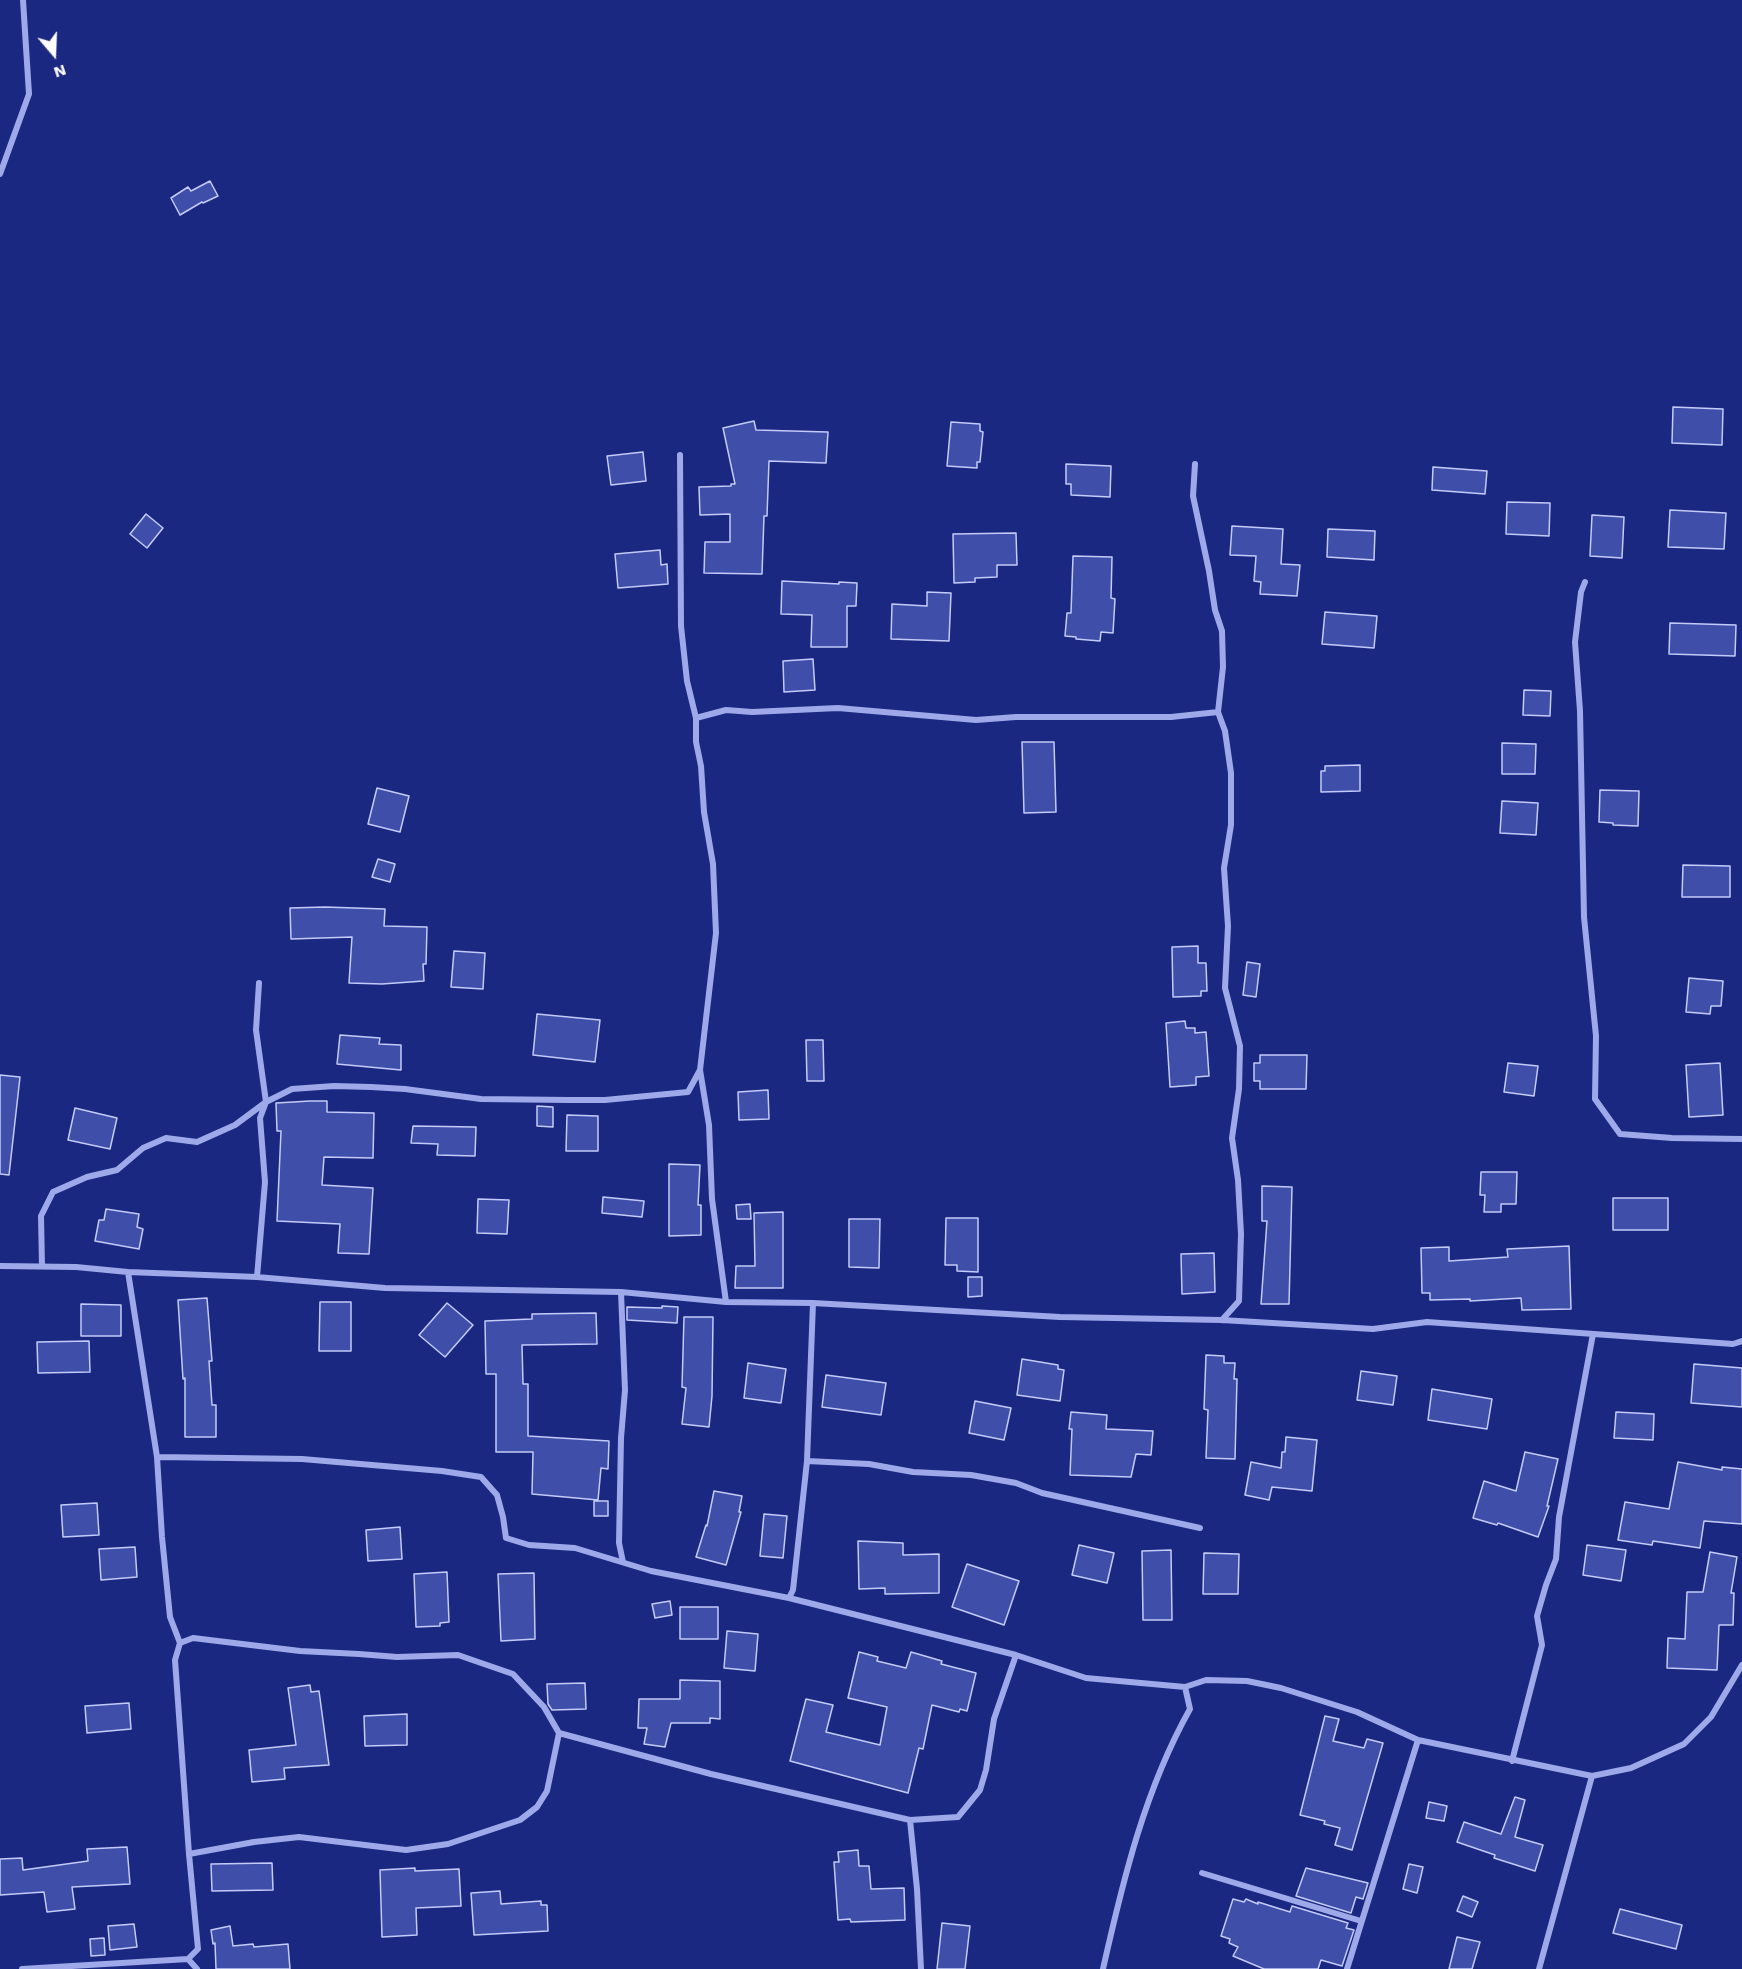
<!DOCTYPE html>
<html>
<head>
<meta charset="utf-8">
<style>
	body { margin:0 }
	#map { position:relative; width:1742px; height:1969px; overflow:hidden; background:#1b2881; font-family:"Work Sans",sans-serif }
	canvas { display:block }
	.north { position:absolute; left:24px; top:24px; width:60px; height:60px; -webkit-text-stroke:4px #1b2881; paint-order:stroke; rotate:161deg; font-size:16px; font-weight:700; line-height:24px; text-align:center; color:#fff }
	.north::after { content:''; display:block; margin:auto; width:21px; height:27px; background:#fff; clip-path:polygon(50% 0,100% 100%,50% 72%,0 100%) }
</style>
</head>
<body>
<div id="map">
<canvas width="1742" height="1969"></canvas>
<div class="north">N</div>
</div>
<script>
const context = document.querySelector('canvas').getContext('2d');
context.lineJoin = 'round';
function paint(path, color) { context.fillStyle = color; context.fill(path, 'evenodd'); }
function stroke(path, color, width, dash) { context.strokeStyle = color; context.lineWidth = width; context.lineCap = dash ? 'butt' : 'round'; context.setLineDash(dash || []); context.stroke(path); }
const building = new Path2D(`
	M210,181L218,196L203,203L202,202L180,215L171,198L188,187L191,191Z
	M1673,407L1723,409L1722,445L1672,443Z
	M754,421L756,430L828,432L826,463L769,461L767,516H764L762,574L704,573L705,542H730V514L700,515L699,487L731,486V484H735L723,428Z
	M951,422L980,424V431L983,432L980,462H977V468L947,466Z
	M643,452L646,481L611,485L607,456Z
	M1066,464L1111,466L1110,497L1071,495V484H1066Z
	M1433,467L1487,471L1485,494L1432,490Z
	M1507,502L1550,503L1549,536L1506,534Z
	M1670,510L1726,513L1724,549L1668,547Z
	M146,514L163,528L147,548L130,534Z
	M1592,515L1624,517L1622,558L1590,556Z
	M1232,526L1283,529L1281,564L1300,565L1297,596L1260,594L1261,582L1254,581L1256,556L1230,555Z
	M1328,529L1375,531L1374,560L1327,557Z
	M1016,533L1017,565H997V577L975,578V582L954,583L953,534Z
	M660,550L661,565L667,564L668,584L618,588L615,554Z
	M1073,556L1112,557L1111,598L1115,599L1113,633L1101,632L1100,641L1076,639V637L1065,636L1067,613H1071Z
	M782,581L839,584V582L857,583L856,606H847V647H811L812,615L781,614Z
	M927,592L951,593L949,641L891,639L892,604L927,606Z
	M1325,612L1377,616L1374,648L1322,644Z
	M1670,623L1736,625L1735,656L1669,654Z
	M813,659L815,690L784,692L783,661Z
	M1524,690L1551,691L1550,716L1523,715Z
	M1022,742H1054L1056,812L1024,813Z
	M1502,743L1536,744L1535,774H1502Z
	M1360,765V791L1321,792V771H1325V766Z
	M377,788L409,796L400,832L368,824Z
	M1600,790L1639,791L1638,826L1613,825V823L1599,822Z
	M1502,801L1538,803L1536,835L1500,833Z
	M378,859L395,864L390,882L372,877Z
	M1683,865L1730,866V897H1682Z
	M325,907L385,909L384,926L427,927L426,964H423L424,981L382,984L349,983L352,937L291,939L290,908Z
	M1198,946V963H1206L1207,991H1201V996L1173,997L1172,947Z
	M454,951L485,953L483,989L451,987Z
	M1247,962L1260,964L1256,997L1243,995Z
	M1689,978L1723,981L1721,1006H1711L1710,1014L1686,1012Z
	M537,1014L600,1020L595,1062L533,1055Z
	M1185,1021L1186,1028H1195V1033L1206,1032L1209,1076L1196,1077V1085L1170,1087L1166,1023Z
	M340,1035L380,1038L379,1044L401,1045V1070L337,1064Z
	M806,1040H823L824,1081H807Z
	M1260,1055H1307L1306,1089H1260V1081H1254V1063H1260Z
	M1508,1063L1538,1066L1534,1096L1504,1092Z
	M1720,1063L1723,1115L1689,1117L1686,1065Z
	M0,1075L20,1077L9,1175L0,1174Z
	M768,1090L769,1119L739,1120L738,1092Z
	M310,1101H327V1112L374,1113L373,1158L324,1157L322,1185L373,1188L369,1254L338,1253L340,1224L277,1221L281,1131H277L276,1103Z
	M537,1106L553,1107V1127L537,1126Z
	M75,1108L117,1118L110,1149L68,1140Z
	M567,1115L598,1116V1151H566Z
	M413,1126L476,1127L475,1156L437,1155L438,1144L411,1143Z
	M669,1164L700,1165L698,1205H701V1235L669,1236Z
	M1481,1172H1517L1516,1204H1501V1212H1484L1485,1195H1480Z
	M1262,1186L1292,1187L1289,1304H1261L1267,1221H1262Z
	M603,1197L644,1201L642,1217L602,1213Z
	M1613,1198H1668V1230H1613Z
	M478,1199L509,1200L507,1234L477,1233Z
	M750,1204L751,1219H737L736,1205Z
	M106,1209L139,1214L137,1227L143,1229L139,1249L95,1241L99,1220H104Z
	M783,1212V1288H735L736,1266H755L754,1213Z
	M946,1218H978V1272L957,1271V1265H945Z
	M849,1219H880L879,1268L849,1267Z
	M1569,1246L1571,1309L1522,1310L1521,1298L1470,1301V1299L1430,1300V1293H1422L1421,1248L1449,1247V1261L1508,1257L1507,1249Z
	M1214,1253L1215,1292L1182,1294L1181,1254Z
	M968,1277H982V1296L968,1297Z
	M207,1298L212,1361H209L212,1405H216V1437H185V1378L183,1379L178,1300Z
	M320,1302H351V1351H319Z
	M447,1303L473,1325L445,1357L419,1335Z
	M81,1304L121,1305V1336H81Z
	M662,1306L678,1307L677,1323L627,1320V1307L662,1308Z
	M596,1313L597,1344L522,1345L523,1384H528V1436L609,1441L608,1469L601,1468L598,1500L532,1494L533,1452H496V1374H486L485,1321L532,1319V1314Z
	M684,1317H713L712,1396L709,1427L682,1424L686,1388L682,1387Z
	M89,1341L90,1372L38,1373L37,1342Z
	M1206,1355L1224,1356V1363H1235L1234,1379H1237L1235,1459L1206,1458L1208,1410L1204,1409Z
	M1022,1359L1058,1365V1369L1064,1370L1060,1401L1017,1395Z
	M748,1363L786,1369L781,1403L744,1398Z
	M1694,1364L1742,1368V1407L1691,1403Z
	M1361,1371L1397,1376L1393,1405L1357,1400Z
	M826,1375L886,1383L881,1415L822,1407Z
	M1432,1389L1492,1399L1487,1429L1428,1420Z
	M975,1401L1011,1408L1004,1440L969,1433Z
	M1071,1412L1107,1415L1106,1429L1153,1431L1151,1455L1136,1454L1131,1477L1070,1475L1072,1429H1069Z
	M1616,1412L1654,1414L1653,1440L1614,1438Z
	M1286,1437L1317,1440L1312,1491L1272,1487L1269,1500L1245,1495L1251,1462L1281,1468L1282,1452H1285Z
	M1525,1452L1558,1459L1547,1506H1549L1538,1537L1498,1523L1497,1525L1473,1518L1484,1481L1516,1491Z
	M1678,1462L1722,1470V1467L1742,1469V1524L1704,1521L1700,1548L1653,1541L1652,1545L1618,1540L1625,1502L1669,1509Z
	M714,1491L742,1496L739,1512H741L726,1565L696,1557L706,1525L707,1526Z
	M594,1501H608V1516H594Z
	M97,1503L99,1535L63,1537L61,1505Z
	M764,1514L787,1516L783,1558L760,1556Z
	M400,1527L402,1559L368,1561L366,1530Z
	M858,1541L903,1543V1555L939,1554V1593L885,1594V1588L859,1589Z
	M1079,1545L1114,1553L1107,1583L1072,1575Z
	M1587,1545L1626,1550L1621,1581L1583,1575Z
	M135,1547L137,1577L101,1580L99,1549Z
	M1171,1550L1172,1620H1143L1142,1551Z
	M1710,1552L1737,1557L1731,1593H1734L1733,1625H1719L1717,1670L1667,1668L1668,1638L1685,1639L1687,1592H1703Z
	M1204,1553L1239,1554L1238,1594H1203Z
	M967,1564L1019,1581L1004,1625L952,1607Z
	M447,1572L449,1622L440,1623V1626L416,1627L414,1574Z
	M534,1573L535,1639L501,1641L498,1574Z
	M670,1601L672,1615L655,1618L652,1604Z
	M680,1607H718V1639H680Z
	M727,1631L758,1634L755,1671L724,1668Z
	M859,1652L878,1657L877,1661L906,1668L911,1652L942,1661L941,1664L976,1673L967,1711L960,1709L959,1712L932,1705L923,1749L919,1748L908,1793L790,1761L806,1699L833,1705L826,1732L880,1745L887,1707L848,1698Z
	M680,1680L720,1681V1719L710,1718V1723H671L665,1747L644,1744L647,1728H638L639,1699H680Z
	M585,1683L586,1709L552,1710L548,1704L547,1684Z
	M310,1685L311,1692L319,1691L329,1765L284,1768L285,1779L252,1782L249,1750L296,1745L288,1688Z
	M129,1703L131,1729L87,1733L85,1706Z
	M407,1714V1745L365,1746L364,1716Z
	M1325,1716L1339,1719L1333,1741L1364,1748L1367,1739L1383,1743L1352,1850L1335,1845L1340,1828L1324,1824L1325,1821L1300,1815Z
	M1515,1797L1525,1800L1515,1837L1543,1845L1535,1871L1494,1858L1495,1855L1457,1842L1464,1822L1501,1834Z
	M1429,1802L1447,1806L1444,1821L1426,1818Z
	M127,1847L130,1884L72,1887L75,1909L47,1912L44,1892L0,1895V1859L22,1858L23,1870L88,1861L87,1849Z
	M858,1850L859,1866H869L871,1889L904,1888L905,1920L851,1922L850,1919L838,1920L834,1862H839L838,1852Z
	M272,1863L273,1890L212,1891L211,1864Z
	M1409,1864L1423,1867L1417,1893L1403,1889Z
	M415,1868V1871L459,1869L461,1906L416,1908L417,1935L382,1937L380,1870Z
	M1306,1868L1368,1883L1363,1899L1356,1897L1351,1913L1296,1896Z
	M500,1891L501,1904L541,1901V1905H547L548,1931L474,1935L471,1893Z
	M1463,1896L1478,1902L1472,1917L1457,1911Z
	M1233,1899L1244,1902L1246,1899L1258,1904V1902L1290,1912L1292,1906L1348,1923L1346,1928L1354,1930L1342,1966L1321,1960L1318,1969H1264L1233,1956L1238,1947L1229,1943L1230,1939L1221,1936Z
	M1620,1909L1682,1925L1676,1949L1613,1933Z
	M942,1923L970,1926L965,1969H937Z
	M134,1924L137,1947L110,1950L108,1926Z
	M230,1926L233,1946L253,1944L254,1947L288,1944L290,1969H216L215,1943L213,1944L211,1930Z
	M1457,1937L1480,1942L1472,1969H1449Z
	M104,1938L105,1955L91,1956L90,1939Z`);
const street = new Path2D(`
	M0,174L29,94L23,0
	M680,455L681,626L687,681L696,718V742L701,766L704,812L713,864L716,933L700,1070L709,1125L712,1199L726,1302
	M1195,464L1193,496L1209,571L1215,610L1222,631L1223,667L1218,712L1225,731L1231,773V825L1224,868L1228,926L1225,988L1240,1046L1239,1089L1232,1138L1238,1180L1241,1234L1239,1301L1222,1320
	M1585,582L1581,592L1575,642L1580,711L1584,917L1596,1036L1595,1099L1620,1134L1672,1138L1742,1139
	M696,718L726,710L752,712L838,708L976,720L1016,717H1171L1218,712
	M0,1266L76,1267L128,1272L257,1277L385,1288L621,1292L726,1302L813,1303L1060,1317L1222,1320L1373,1329L1427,1322L1733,1344L1742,1341
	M42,1266L41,1216L53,1192L87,1177L117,1170L143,1148L166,1138L197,1142L235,1125L266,1102L292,1089L334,1086L371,1087L405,1089L481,1099L569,1100H605L688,1092L700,1070
	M128,1272L157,1457L162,1537L170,1617L180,1643
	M257,1277L265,1182L260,1118L266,1102L256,1030L259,983
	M621,1292L625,1390L621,1438L619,1543L623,1562
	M157,1457L302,1459L442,1471L481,1477L497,1495L503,1517L506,1538L529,1545L575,1548L651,1571L789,1598L1016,1655L1086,1678L1185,1687L1206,1680L1247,1681L1281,1688L1357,1712L1418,1740L1592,1776L1631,1768L1684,1744L1711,1717L1742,1665
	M807,1461L869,1464L913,1472L971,1475L1016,1483L1042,1493L1200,1528
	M789,1598L793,1590L807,1461L813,1303
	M1512,1761L1542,1645L1537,1616L1546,1585L1556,1559L1559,1517L1593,1334
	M910,1820L917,1889L921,1969
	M189,1854L254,1842L299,1837L406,1850L448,1844L520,1820L537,1807L547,1791L559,1733
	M1202,1873L1361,1921
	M188,1959L197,1969
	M22,1969L188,1959L198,1949L189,1854L175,1660L180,1643L193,1638L300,1651L359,1654L397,1657L458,1655L513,1674L544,1707L559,1733L711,1774L910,1820L958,1817L980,1790L986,1770L994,1719L1016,1655
	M1103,1969C1123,1880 1145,1789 1190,1709L1185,1687
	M1347,1969L1418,1740
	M1539,1969L1592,1776`);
paint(building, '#3e4ea9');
stroke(building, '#c3cbf8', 1.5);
stroke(street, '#9ea9ea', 6);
</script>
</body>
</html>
